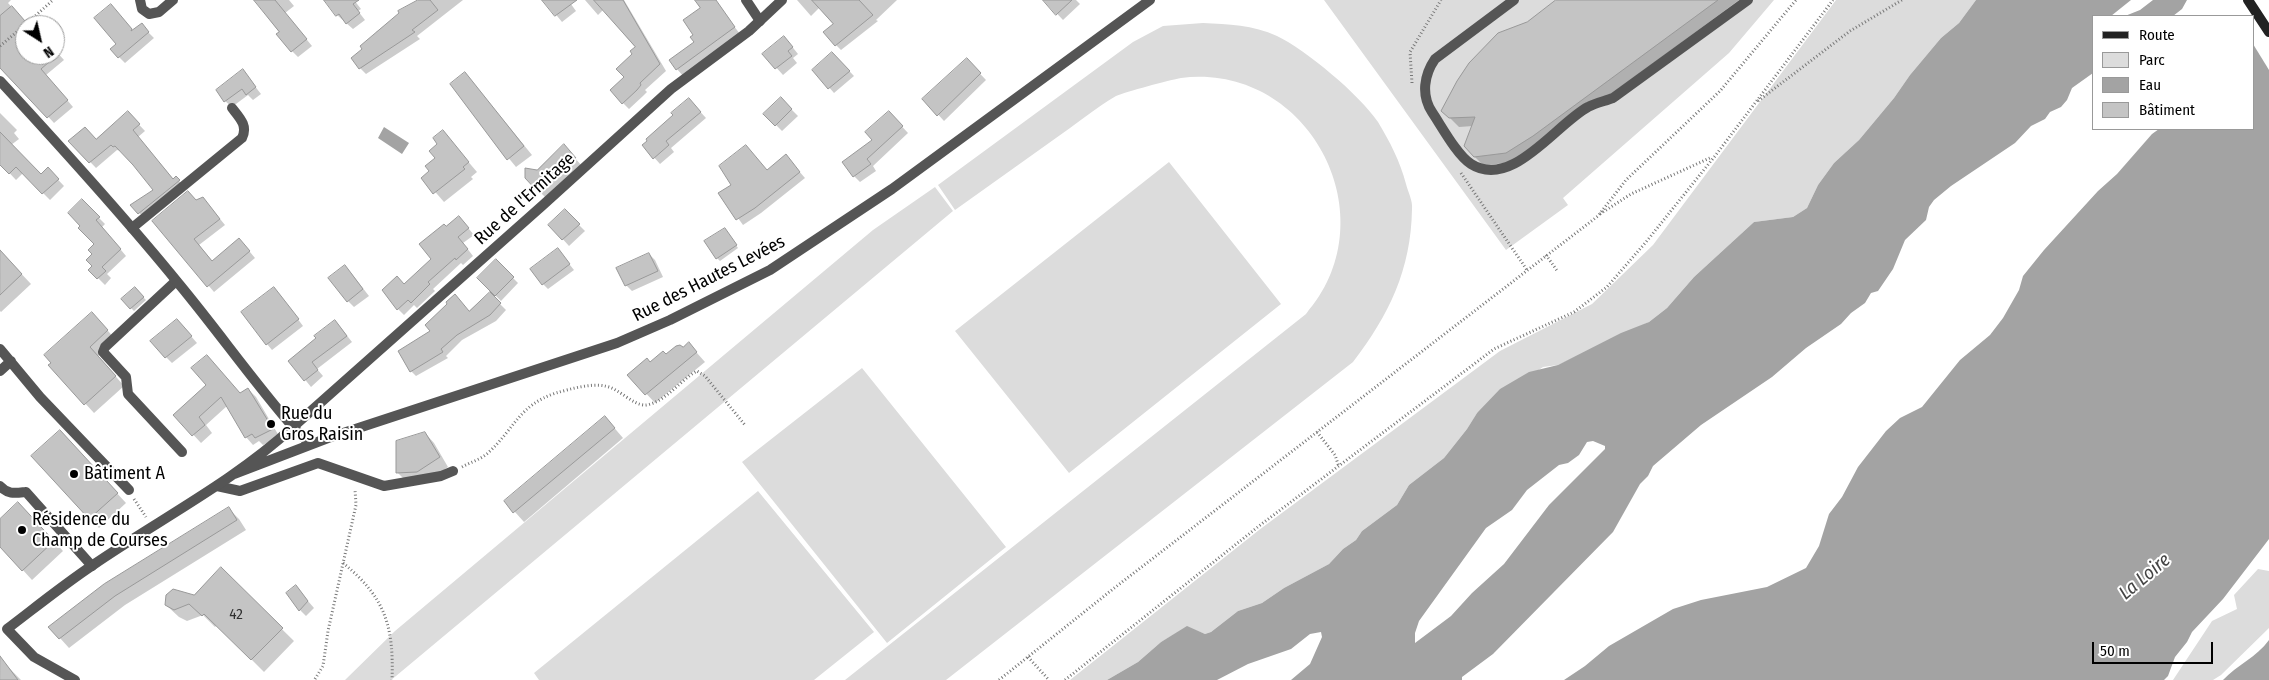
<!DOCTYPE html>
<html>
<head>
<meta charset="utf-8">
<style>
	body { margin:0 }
	#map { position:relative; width:2269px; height:680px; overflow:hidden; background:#fff; font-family:"Fira Sans Condensed",sans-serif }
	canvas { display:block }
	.legend { position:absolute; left:2092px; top:15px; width:162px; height:115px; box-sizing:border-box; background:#fff; border:1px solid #999; margin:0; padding:6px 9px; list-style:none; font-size:15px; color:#000 }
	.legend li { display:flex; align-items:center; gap:10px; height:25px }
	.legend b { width:25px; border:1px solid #999 }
	.north { position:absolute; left:15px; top:15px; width:50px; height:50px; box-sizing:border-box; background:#fff; border:1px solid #999; border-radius:50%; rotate:145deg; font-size:14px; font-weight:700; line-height:20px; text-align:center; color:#000 }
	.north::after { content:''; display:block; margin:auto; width:18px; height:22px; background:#000; clip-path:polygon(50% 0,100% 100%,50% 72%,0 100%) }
	.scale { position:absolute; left:2092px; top:642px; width:121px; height:22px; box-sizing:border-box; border:2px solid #000; border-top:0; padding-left:6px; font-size:15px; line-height:18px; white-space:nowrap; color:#000; -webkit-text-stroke:4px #fff; paint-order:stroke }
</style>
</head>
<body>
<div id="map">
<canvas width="2269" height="680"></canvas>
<ul class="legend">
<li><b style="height:6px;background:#222"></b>Route</li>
<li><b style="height:14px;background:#dcdcdc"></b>Parc</li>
<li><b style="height:14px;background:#a3a3a3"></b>Eau</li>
<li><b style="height:14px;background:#c4c4c4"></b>Bâtiment</li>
</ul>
<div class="north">N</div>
<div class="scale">50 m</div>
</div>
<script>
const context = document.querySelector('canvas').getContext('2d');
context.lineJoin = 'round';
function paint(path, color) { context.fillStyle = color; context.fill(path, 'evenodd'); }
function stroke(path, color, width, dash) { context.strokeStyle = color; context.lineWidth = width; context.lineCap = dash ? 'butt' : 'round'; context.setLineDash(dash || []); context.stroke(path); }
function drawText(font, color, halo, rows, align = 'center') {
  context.font = font + ' "Fira Sans Condensed",sans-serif'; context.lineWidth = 4; context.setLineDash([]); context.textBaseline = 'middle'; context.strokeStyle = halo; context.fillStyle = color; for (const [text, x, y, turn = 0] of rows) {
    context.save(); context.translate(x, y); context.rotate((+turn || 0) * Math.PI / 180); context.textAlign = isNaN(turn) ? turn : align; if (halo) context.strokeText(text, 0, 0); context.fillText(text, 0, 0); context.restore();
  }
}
const green = new Path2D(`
	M1324,0H1774L1729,53L1563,198L1568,205L1506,250Z
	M1836,0H1976L1959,23L1941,38L1910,75L1894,98L1859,140L1834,163L1818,185L1807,208L1793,217L1754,222L1694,277L1667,308L1649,322L1571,359L1558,365L1543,367L1477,413L1467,429L1444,458L1409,485L1397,505L1362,531L1356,540L1343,549L1329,564L1284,588L1262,603L1238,611L1211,632L1205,634L1187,627L1161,642L1138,662L1107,680H1070L1259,530L1500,351L1592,304L1653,245Z
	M1203,23C1228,24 1253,25 1277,36C1306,50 1360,95 1378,122C1390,142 1400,161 1406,184C1408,192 1413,201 1412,209C1411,270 1389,315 1353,362L946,680H845L1306,314C1391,218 1309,62 1181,78C1170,80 1125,92 1116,96C1097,107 1080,121 1063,133C1027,159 991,184 955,210L938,185L1133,42L1163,26Z
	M1169,162L1281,304L1069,473L955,331Z
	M935,187L953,211L396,676L391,680H345L395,631L873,230Z
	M862,368L1006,547L887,643L742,462Z
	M758,491L874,632L814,680H539L534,673Z
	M2258,569L2269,571V628L2221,675L2213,680H2173L2212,621L2237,609L2234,595Z`);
const water = new Path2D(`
	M1976,0H2131L2111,16H2093V73L2072,88L2067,100L2061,107L2050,112L2045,119L2031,126L2015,143L1951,186L1934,200L1929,207L1926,220L1905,240L1893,269L1878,291L1871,293L1865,303L1851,313L1841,324L1806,348L1772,377L1701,425L1653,466L1648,476L1640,484L1613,532L1493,654L1462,677V680H1291L1310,664L1322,637L1321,632L1310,634L1291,649L1248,664L1217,680H1107L1138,662L1161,642L1187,626L1205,634L1211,632L1238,611L1262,603L1284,588L1329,564L1343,549L1356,540L1362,531L1397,505L1409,485L1444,458L1467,429L1477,413L1500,389L1529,372L1558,365L1621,333L1649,322L1667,308L1694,277L1754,222L1793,217L1807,208L1818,185L1834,163L1859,140L1894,98L1910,75L1941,38L1959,23ZM1593,441L1605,446V449L1549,505L1504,564L1472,593L1451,616L1415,643V633L1419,621L1486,528L1512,510L1527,490L1559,465L1568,463L1579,455L1587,442Z
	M2153,0H2187L2182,9L2173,16H2125L2140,10Z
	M2269,0V539L2223,599L2192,632L2187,642L2175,657L2168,676L2164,680H1564L1585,666L1609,646L1673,609L1701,600L1767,587L1806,568L1819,546L1829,514L1842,497L1858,467L1886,431L1900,418L1922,407L1960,360L1990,335L2003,318L2019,290L2023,276L2044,250L2098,191L2117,174L2152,134L2159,129H2253V20Z
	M384,127L409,143L402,154L378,138Z
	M2269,640V680H2223C2237,665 2257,657 2269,640Z`);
const pier = new Path2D(`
	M2265,0H2269V70L2253,44L2252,16Z`);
const shadow = new Path2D(`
	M0,0H11L8,3L28,25H25V55H55V50L64,60L46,75L73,107L54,123L0,64Z
	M256,0H289L294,6L285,13L312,46L298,57L292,51L281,32Z
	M325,0H354L361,9L358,11L365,20L353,29L337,15Z
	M419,0H463L417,36L420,39L366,74L360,68L364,49L377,33L376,32Z
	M544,0H568L576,11L562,22Z
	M585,0H624L666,71L645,90L647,92L643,96L629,109L623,103L636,47L604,9L598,15Z
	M696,0H714L740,34L683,76L677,69L695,42V35L702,8Z
	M797,0H897L876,20L878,21L841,50L836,45L835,24L820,7L811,16Z
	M1047,0H1076L1080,4L1063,20L1046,2Z
	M1558,0H1739L1542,145L1515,161L1484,166L1471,153L1473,126L1459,127L1443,111L1527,23Z
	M117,12L133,31H147L154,38L125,63L119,57Z
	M790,44L798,54L793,58L797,63L783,75L764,54Z
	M832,53L854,76L834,93L814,70Z
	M967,60L986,80L944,121L924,99Z
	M243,71L261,94L253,100L248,95L232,107L225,101Z
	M465,73L532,155L516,167L478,121L480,119Z
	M781,99L798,116L782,131L765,114Z
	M695,106L706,118L671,148L674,152L660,164L643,145Z
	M0,113L17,130L14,133L19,139L11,145L41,175L48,169L64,186L50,200L23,173L16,180L0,163Z
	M128,113L145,131L138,137L174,180L176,178L182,184L145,219L132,205L155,190L121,151L117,150L96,168L70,141H96Z
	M895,119L908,133L873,166L876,171L860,182L854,176L874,141Z
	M443,132L477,172L471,177L473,179L444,202L423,178L431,171Z
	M570,152L581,165L546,198L526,178Z
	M791,162L805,178L761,213L743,225L720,193L732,185Z
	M203,198L225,225L199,245L213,262L245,246L255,258L214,292L154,221Z
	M82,201L105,224L102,227L126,256L107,274L111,278L105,285L90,270L94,266L95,244Z
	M565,211L585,231L569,246L550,225Z
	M459,217L474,235L463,243L473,256L463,265L461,263L433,289L435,291L417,308L414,305L404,315L398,309L405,285L433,260L446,228Z
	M725,229L738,248L720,261L717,258Z
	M558,250L574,270L548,289L543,284Z
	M0,251L31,284L1,312L0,311Z
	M649,254L655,260L663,277L632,291L626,285Z
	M496,261L518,283L501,301L478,278Z
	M351,273L369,296L354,307L348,301Z
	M135,289L146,300L134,311L123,300Z
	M490,294L506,310L496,321L462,340L446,356L448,358L416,376L411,371L432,332L469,312Z
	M280,295L303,326L272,350L267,344Z
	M101,323L116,340L98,356L124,386L94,413L50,365Z
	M183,327L197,343L172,363L166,357Z
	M341,328L352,342L317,369L323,376L311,387L290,361Z
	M689,344L705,362L655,403L629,375L683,349Z
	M208,385L240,394L248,389L256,397L279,436L263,445L259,441L253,445L246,437L227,406L206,425L212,433L201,443L175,415Z
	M605,417L623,438L524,522L506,502Z
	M425,433L434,443L448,467L427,481L407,482L397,472Z
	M69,441L126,503L99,528L32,456Z
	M229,509L239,519L246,530L125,605L69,648L50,627Z
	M28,513L63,551L32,580L0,545V521Z
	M221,569L294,641L264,672L217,625L215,627L203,615L187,621L179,617L166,605L195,597Z
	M296,587L314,608L306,616L300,610Z
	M4,663L21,680H0V666Z`);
const building = new Path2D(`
	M254,0H275L307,39L291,52L276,34L279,32Z
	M324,0H359L353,4L360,13L346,24L339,14L336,16Z
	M418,0H430L438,10L412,30L415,32L359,69L351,58L362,49L360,46L399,13L398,11Z
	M542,0H577L555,16Z
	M594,0H623L660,64L640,83L641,85L637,90L622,104L610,90L624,77L616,69L632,54L630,51L635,47Z
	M695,0H716L735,27L676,70L669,60L694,42L690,37L693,35L683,20L700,8Z
	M812,0H859L873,15L835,46L823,32L833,24Z
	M1043,0H1072L1056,15Z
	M1556,0H1718L1533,136L1506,153L1474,157L1464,146L1475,117L1449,118L1441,111L1457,81L1469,63L1498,33L1527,22Z
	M111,4L132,29L131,31L142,23L149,32L118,58L110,49L116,44L94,18Z
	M12,6L25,21V55H57L41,69L68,100L47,118L0,68V16Z
	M784,36L793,47L788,51L792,56L775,69L762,54Z
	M832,52L850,71L828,89L812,70Z
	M967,58L981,73L937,116L922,99Z
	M243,69L256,87L246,95L242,89L224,102L216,90Z
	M465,72L524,146L507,160L450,84Z
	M781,97L792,109L775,126L763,114Z
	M689,98L701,112L666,141L669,145L653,159L642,145L647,141L646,139L673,115L671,113Z
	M128,111L140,124L133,130L173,179L176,176L180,180L138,214L130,205L153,190L133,165L115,146L113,147L111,145L89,163L68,141L85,127L96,139Z
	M889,111L903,126L867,159L871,164L853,177L842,162L872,140L865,132Z
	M443,130L469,162L463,167L465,169L433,194L421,178L429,171L425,166L435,158L429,151L437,144L433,138Z
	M0,132L41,174L48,167L59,179L42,194L16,167L9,174L0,165Z
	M564,144L576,158L539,193L525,178V168L537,170Z
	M746,145L767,170L786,154L800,172L755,208L736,220L718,193L731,185L719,166Z
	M188,191L196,200L203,197L220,219L194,239L212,261L239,238L250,251L207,287L152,221Z
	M82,199L100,217L96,220L121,249L102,267L106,271L97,279L88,270L92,266L86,260L92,254L88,250L94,244L78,228L80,226L68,213Z
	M565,209L580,224L562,240L548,225Z
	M459,216L469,228L458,237L468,249L456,260L455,258L428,282L430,284L411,303L408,300L397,310L382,290L397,276L404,284L431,259L419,244L444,224L446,226Z
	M725,228L737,245L716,259L704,241Z
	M558,248L570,264L542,285L530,269Z
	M0,250L22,274L0,295Z
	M649,253L658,271L625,286L616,268Z
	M496,259L514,277L495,296L477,278Z
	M345,265L363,289L347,302L328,278Z
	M135,287L144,297L130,309L121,299Z
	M274,287L299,319L266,345L241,312Z
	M490,292L501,303L490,315L457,335L441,349L443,352L410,372L398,351L430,331L425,325L447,304L446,302L455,294L469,311Z
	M92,312L108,330L90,347L116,376L84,405L48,365L51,363L44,355Z
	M177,319L192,336L165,358L150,341Z
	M335,320L347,336L312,362L318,370L304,381L288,361L316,338L314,336Z
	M689,342L697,352L645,395L627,375L647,358L650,362L663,351L666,354L676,346L680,345L683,347Z
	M207,355L240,393L248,388L273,429L255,438L252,434L245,438L221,397L199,417L205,425L192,436L173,415L206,385L191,368Z
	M605,416L615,428L513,513L504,501Z
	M60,430L118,493L89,519L31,456Z
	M425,432L440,457L417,472L396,473V441Z
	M18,502L54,541L22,571L0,547V519Z
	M229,507L237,520L115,596L59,639L48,627L104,584Z
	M221,567L283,628L251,660L204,614L202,616L189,604L174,610L165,605L166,595L173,589L194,595Z
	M296,585L308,601L299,611L286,593Z
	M0,656L18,680H0Z`);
const path = new Path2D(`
	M25,25L53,0
	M0,46L25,25
	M1412,83L1410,52L1441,0
	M1758,101L1850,31L1902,0
	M1461,173L1527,270
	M1600,214L1631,194L1712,157
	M1546,255L1558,272
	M1317,432L1335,455L1339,467
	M462,467C471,462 482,459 489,452C515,428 519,405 556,393C570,389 591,383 605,386C619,388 633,406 646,405C666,402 680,380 697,371L705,376L745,425
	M134,499L146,517
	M343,563C385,597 394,626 392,680
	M1028,657L1049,680
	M315,679L323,666L328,631L356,505L355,489
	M999,680L1113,589L1598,216L1626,180L1720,91L1796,0
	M1065,680L1259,526L1494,349L1574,312L1607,287L1646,242L1715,156L1833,0`);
const service = new Path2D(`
	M746,0L760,21
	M1514,0L1435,59C1424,75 1421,95 1432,112C1442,127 1457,155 1471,164C1512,190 1556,124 1588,107C1595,103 1605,101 1613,98L1748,0
	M132,228L242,138C248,126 240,118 232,108
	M176,281L105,347L103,352L126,377L128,394L182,452
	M0,349L40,397L129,490
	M0,371L11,361
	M217,486L240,491L318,463L384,486L441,476L453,471`);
const minor = new Path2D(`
	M140,0L142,9L149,14L159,12L173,0
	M0,81C61,147 122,214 179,284C218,331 253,381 293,427L543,205L671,89L749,31L782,0
	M0,486C8,495 16,493 26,492L92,566`);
const tertiary = new Path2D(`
	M234,474L328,438L617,343L670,320L770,270L892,189L1150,0
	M75,680L34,657L7,629C36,607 63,585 93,565C160,519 233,482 293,427L310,444`);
const secondary = new Path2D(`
	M2248,0L2269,32`);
const markers = [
	[271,424,5,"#000"],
	[74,474,5,"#000"],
	[22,530,5,"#000"]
];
const numberNames = [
	["42",236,615]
];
const streetNames = [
	["Rue de l'Ermitage",525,199,-42],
	["Rue des Hautes Levées",709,279,-27]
];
const poiNames = [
	["Rue du",281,414],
	["Gros Raisin",281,435],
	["Bâtiment A",84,474],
	["Résidence du",32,520],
	["Champ de Courses",32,541]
];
const waterNames = [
	["La Loire",2145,577,-40]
];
paint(green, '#dcdcdc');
paint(water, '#a3a3a3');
paint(pier, '#fff');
paint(shadow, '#0003');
paint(building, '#c4c4c4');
stroke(building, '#999', 1);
stroke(path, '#777', 3, [1, 2.5]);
stroke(service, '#555', 10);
stroke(minor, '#555', 10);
stroke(tertiary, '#555', 10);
stroke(secondary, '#222', 10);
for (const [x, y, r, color] of markers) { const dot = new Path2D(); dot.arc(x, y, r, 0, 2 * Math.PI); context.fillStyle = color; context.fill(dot); stroke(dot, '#fff', 2); }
drawText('15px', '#313131', null, numberNames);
drawText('18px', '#000', '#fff', streetNames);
drawText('18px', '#000', '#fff', poiNames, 'left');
drawText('italic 19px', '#444', '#fff', waterNames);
</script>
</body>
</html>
